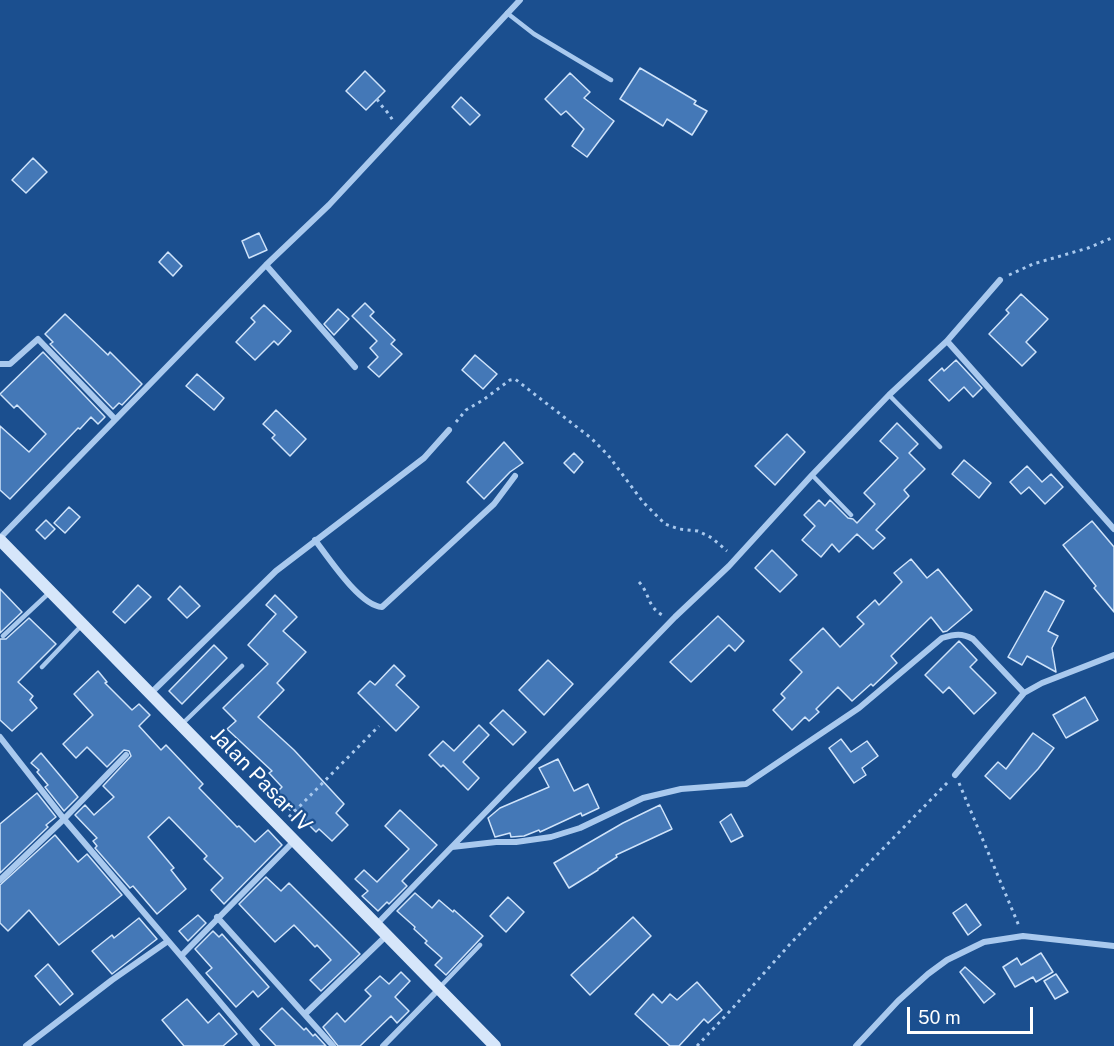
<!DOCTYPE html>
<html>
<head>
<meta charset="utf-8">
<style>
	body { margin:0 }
	#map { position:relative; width:1114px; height:1046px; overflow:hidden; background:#1b4f8f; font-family:"Public Sans",sans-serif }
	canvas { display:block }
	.scale { position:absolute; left:907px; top:1007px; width:126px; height:27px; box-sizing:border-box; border:3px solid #fff; border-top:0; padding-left:8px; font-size:18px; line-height:21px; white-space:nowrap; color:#fff; -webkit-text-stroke:4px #1b4f8f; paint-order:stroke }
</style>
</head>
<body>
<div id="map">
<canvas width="1114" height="1046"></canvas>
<div class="scale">50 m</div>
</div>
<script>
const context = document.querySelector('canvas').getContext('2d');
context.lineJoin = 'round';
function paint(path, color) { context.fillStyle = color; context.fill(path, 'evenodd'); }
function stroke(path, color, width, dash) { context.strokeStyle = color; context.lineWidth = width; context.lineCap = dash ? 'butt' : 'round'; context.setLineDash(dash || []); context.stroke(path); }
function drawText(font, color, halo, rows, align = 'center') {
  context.font = font + ' "Public Sans",sans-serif'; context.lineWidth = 4.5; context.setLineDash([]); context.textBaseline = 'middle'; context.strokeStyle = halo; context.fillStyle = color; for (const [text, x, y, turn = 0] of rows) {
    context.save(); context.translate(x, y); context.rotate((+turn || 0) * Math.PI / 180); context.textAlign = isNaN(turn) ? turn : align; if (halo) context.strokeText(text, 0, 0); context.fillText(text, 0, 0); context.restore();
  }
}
const building = new Path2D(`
	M640,68L696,101L694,104L707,111L692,135L667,119L663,126L620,99Z
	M365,71L385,91L366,110L346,91Z
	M570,73L590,92L584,98L614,121L587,157L572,146L584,129L566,111L561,115L545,99Z
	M461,97L480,115L470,125L452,107Z
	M33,158L47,172L26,193L12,180Z
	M259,233L267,250L249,258L242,241Z
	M168,252L182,266L173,276L159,262Z
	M1021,294L1048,319L1026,342L1036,352L1022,366L989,334L1009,313L1006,310Z
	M365,303L374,312L370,316L395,340L391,344L402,354L379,377L368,367L378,357L370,348L377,341L352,316Z
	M264,305L291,331L278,345L274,341L255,360L236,342L255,322L251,318Z
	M338,309L349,319L334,335L324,324Z
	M65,314L108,355L110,352L142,384L122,405L119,403L113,409L50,344L53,342L45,334Z
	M43,352L105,417L98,424L91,417L80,429L78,428L10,499L0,490V426L29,452L46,434L17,405L14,408L0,394Z
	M475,355L497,374L483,389L462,370Z
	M956,360L982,388L973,397L964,387L949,401L929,380L942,368L944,371Z
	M197,374L224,398L214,410L186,386Z
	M276,410L306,439L290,456L272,438L275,435L263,424Z
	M897,423L918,444L909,453L925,469L904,490L909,496L876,530L885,538L873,549L857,534L839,552L832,544L821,557L802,540L815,526L804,515L819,500L825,506L830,500L848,518L853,519L857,523L875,504L864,493L898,458L880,441Z
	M787,434L805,452L775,485L755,466Z
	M504,442L523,463L510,472L484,499L467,482Z
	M574,453L583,462L574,473L564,463Z
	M964,460L991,483L979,498L952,474Z
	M1027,466L1042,482L1051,474L1063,487L1045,504L1029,487L1021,494L1010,482Z
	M69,507L80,517L65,533L54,523Z
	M46,520L55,529L45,539L36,530Z
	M1092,521L1114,547V612L1094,588L1096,586L1063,545Z
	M772,550L797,575L780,592L755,568Z
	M911,559L927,578L938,569L972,610L947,631L943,632L931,617L891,656L897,663L873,686L871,684L852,701L838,687L816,709L819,712L809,721L805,717L792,730L773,710L785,698L781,694L802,672L790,660L823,628L840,647L864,624L857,617L875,600L879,605L902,582L894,573Z
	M138,585L151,597L125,623L113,612Z
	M180,586L200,606L187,618L168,599Z
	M0,589L22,612L0,633Z
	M1045,591L1064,601L1048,631L1058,636L1052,648L1056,672L1027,656L1022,665L1008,657Z
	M275,595L297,617L283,631L306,652L277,683L284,690L258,717L294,750L344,804L336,813L348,825L332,841L319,829L316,832L292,808L290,810L275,794L282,787L269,773L272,771L227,729L236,721L223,708L268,664L248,645L276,614L266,605Z
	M718,616L744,641L735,651L729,645L691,682L670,662Z
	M29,618L56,644L18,682L33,696L30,700L37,708L12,731L0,720V639H6Z
	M959,641L977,660L970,667L996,693L974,714L949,687L943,693L925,675Z
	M214,645L227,658L182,704L169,691Z
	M548,660L573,684L544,715L519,690Z
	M394,665L405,676L396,685L419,707L396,731L358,693L370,681L375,685Z
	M98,671L107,682L105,683L132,710L139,704L150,715L139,726L161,750L166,745L203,784L199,788L237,827L239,826L255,842L268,830L282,845L224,904L211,890L223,878L204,859L207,856L169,817L148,837L174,868L171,870L186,889L157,914L133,886L130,888L95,848L97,846L93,841L97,838L75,815L85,805L94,815L114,797L103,786L131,756L129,751L124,750L107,767L87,747L76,758L63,744L93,715L74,694Z
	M1085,697L1098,720L1066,738L1053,715Z
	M503,710L526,732L513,745L490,723Z
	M479,725L489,735L463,762L479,778L468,790L443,765L441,767L429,755L443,741L454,751Z
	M1033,733L1054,748L1038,769L1010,799L985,776L998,762L1006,769Z
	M841,739L851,752L867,741L878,756L862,768L866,775L854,783L829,748Z
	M41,753L78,797L64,811L45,787L48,785L37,772L39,770L31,763Z
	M558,759L574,791L588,784L599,808L582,816L581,813L540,832L539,830L524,836L511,837L510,833L495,837L488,818L500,808L549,787L539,768Z
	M37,793L56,817L46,825L48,827L0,873V824Z
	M660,805L672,829L616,855L617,857L598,869V870L569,888L554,863L623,823Z
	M400,810L437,845L402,881L407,886L389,904L387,902L378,911L362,896L368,891L355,879L364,870L377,882L409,849L385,826Z
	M731,814L743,836L731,842L720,822Z
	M55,835L78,862L87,854L122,895L59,945L29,910L8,931L0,923V885Z
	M266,877L281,891L289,883L360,954L321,991L310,980L331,960L317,945L315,947L294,925L275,942L239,904Z
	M415,893L432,908L439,900L453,912L454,910L483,936L446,975L435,965L442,958L425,943L427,941L414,929L415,927L397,911Z
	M508,897L524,912L506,932L490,916Z
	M966,904L981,925L968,935L953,913Z
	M198,915L206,923L188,941L179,931Z
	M633,917L651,936L590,995L571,975Z
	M139,918L157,939L112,974L92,951L112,935L114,938Z
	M213,931L219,937L222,934L269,987L258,997L253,991L236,1007L206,973L212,968L195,949Z
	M1041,953L1053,972L1036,982L1033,977L1015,987L1003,967L1017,958L1021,965Z
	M48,964L73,994L60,1005L35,976Z
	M965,967L995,994L984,1003L960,972Z
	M401,972L410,981L395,997L409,1011L397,1023L391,1016L360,1046H338L323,1027L337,1013L345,1022L371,996L365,990L380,976L389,984Z
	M1056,974L1068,992L1055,999L1044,981Z
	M697,982L722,1010L708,1023L704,1019L679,1046H670L635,1014L653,994L662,1003L670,994L677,1000Z
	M187,999L208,1023L219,1013L237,1034L223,1046H184L162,1020Z
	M282,1008L304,1030L306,1028L313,1036L315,1034L326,1046H276L260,1029Z`);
const path = new Path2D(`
	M377,99C382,108 388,111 393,121
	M1009,275L1033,264L1088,248L1114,237
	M456,422L466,410L483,400L510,380L515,379L591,438L608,455L643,502L665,524L679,529L698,531L712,538L727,551
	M639,582C650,594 647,606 662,615
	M959,783L1019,926
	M289,817L379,726
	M697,1046L730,1011L791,943L948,782`);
const lane = new Path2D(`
	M507,13L534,34L611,80
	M889,395L940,447
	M812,475L851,515
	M3,636L49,593
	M42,667L82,625
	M181,725L242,666
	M440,987L480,945`);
const street = new Path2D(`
	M947,341L1114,529
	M0,364H10L38,339L115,419
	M355,367L266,265L329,205L520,0
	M0,538L266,265
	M315,540C328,557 360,606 382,607L494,504L515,476
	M150,694L276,571L424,458L449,430
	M0,737L64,819L181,956
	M955,775L1024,693L1042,683L1114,655
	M452,847L496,842H516L551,837L580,828L643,798L681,789L746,784L859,708L942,638C955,634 962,633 973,639L1024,693
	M0,880L64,819L126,755
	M217,917L333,1046
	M376,925L675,617L729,566L812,475L889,395L947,341L1000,280
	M305,1014L386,936
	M26,1046L112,980L168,941
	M257,1046L181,956L294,841
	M383,1046L438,990
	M856,1046L898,1001L928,974L947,960L984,942L1023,936L1114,946`);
const secondary = new Path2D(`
	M0,540L495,1046`);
const streetNames = [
	["Jalan Pasar IV",261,780,46]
];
paint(building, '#4478b7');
stroke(building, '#cfe3fa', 1.5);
stroke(path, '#a9c9ee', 3, [3, 4.5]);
stroke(lane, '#a9c9ee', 4.5);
stroke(street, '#a9c9ee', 6);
stroke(secondary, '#d6e6fa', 12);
drawText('21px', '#fff', '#1b4f8f', streetNames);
</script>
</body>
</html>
